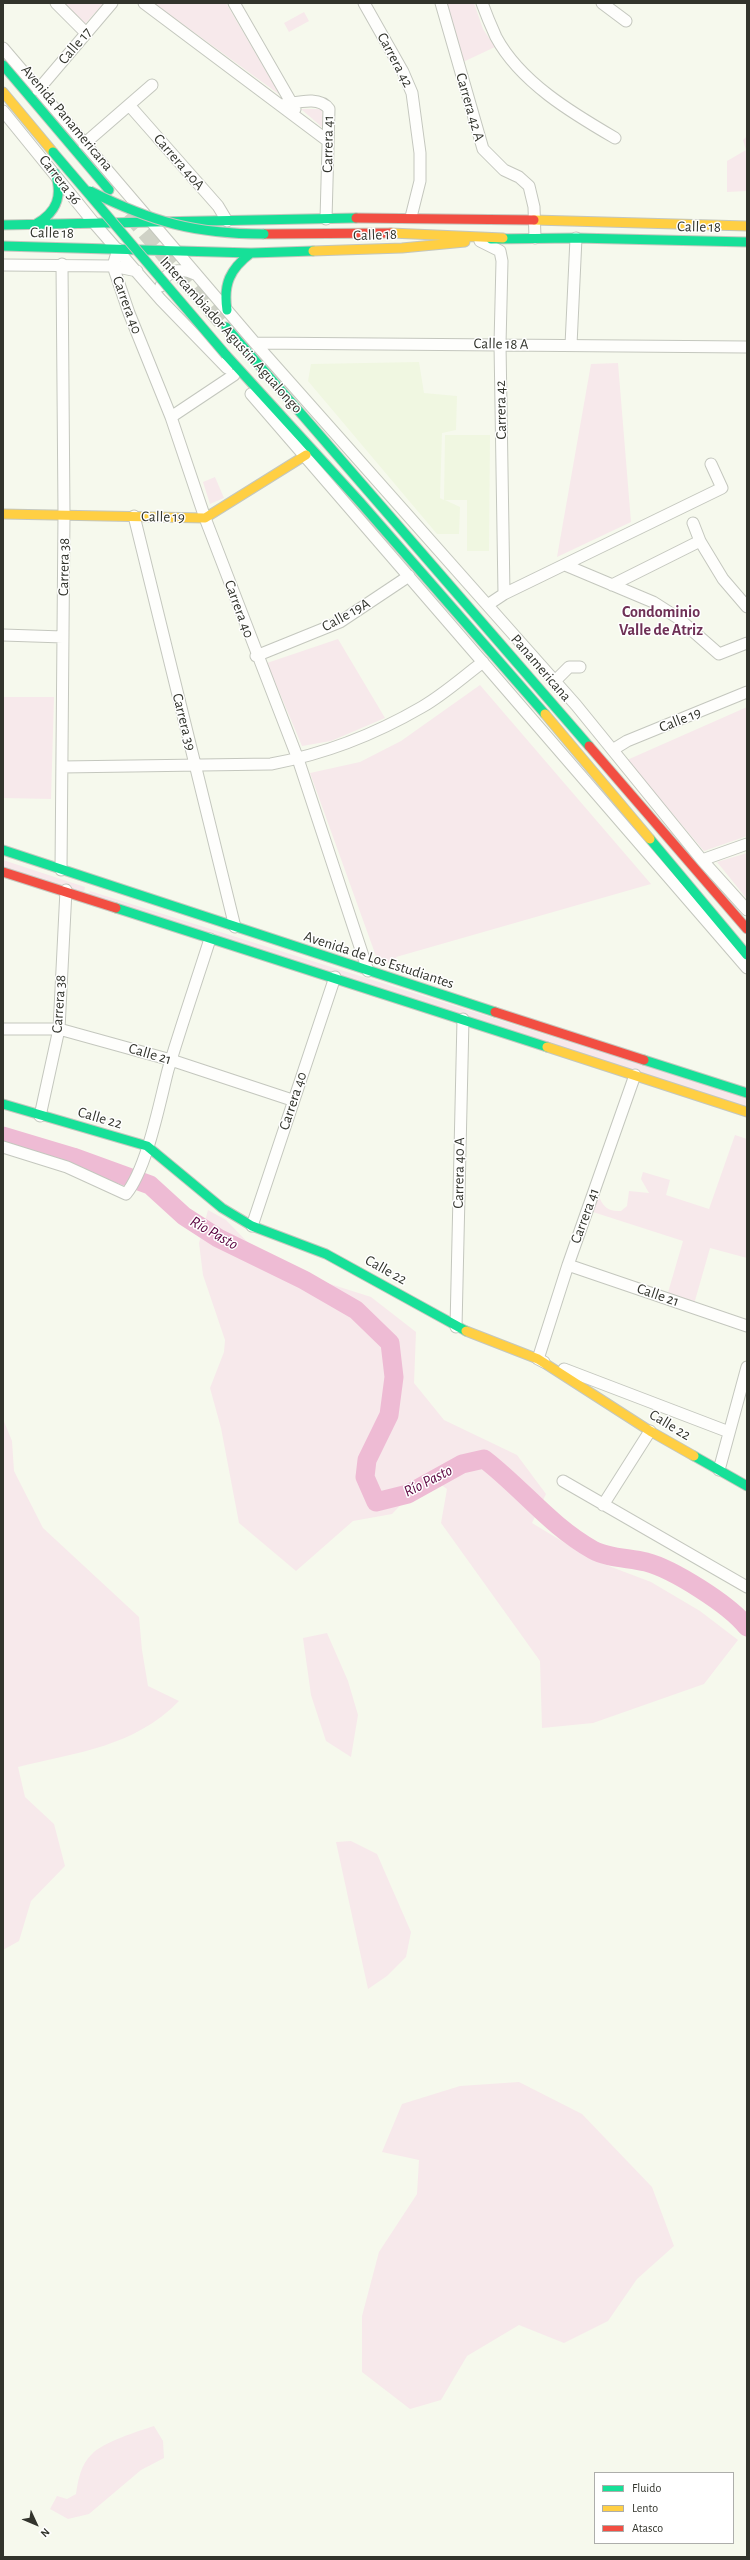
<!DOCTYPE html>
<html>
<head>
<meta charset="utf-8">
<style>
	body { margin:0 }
	#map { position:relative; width:750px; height:2560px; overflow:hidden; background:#f6f9ed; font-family:"Alegreya Sans",sans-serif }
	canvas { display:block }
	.frame { position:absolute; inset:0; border:4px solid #32342c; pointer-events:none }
	.legend { position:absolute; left:594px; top:2472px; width:140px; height:72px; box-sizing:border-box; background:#fff; border:1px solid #adaeab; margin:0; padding:5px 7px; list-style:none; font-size:12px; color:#32342c }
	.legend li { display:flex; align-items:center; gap:8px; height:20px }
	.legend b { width:20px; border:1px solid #adaeab }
	.north { position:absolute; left:16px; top:2504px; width:40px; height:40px; -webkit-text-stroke:3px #fff; paint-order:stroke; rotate:134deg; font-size:11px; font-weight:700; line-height:16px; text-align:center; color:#32342c }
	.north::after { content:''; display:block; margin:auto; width:14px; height:18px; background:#32342c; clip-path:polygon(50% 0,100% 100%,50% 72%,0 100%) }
</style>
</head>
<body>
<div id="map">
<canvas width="750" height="2560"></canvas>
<div class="frame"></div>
<ul class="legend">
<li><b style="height:5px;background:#16e098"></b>Fluido</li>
<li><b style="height:5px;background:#ffcf43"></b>Lento</li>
<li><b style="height:5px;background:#f24e42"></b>Atasco</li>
</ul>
<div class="north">N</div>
</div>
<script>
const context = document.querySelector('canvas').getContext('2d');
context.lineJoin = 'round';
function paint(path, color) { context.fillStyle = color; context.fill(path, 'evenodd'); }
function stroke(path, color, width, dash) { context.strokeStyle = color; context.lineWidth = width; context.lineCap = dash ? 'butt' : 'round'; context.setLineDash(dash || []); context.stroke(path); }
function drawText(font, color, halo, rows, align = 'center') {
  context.font = font + ' "Alegreya Sans",sans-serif'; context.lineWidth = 3; context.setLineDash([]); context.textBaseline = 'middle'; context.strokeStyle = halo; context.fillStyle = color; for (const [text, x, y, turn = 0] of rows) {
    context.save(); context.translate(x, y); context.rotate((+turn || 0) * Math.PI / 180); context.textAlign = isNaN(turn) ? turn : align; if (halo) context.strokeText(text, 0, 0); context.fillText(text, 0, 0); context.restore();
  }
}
const built = new Path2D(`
	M419,362L424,393L457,396L456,430L442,433L440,498L444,500L445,435H490L489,551H467V500H445L460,507L459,534H437L308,381L311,364Z`);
const green = new Path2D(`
	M60,3H104L82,27Z
	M154,3H226L280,95Z
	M446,3H474L483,29L495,47L463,62Z
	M304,12L309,21L289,32L284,23Z
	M301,109H322L323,128Z
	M747,136V191L727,192V161L746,150L743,140Z
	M618,363L631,522L557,557L591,364Z
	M215,477L224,498L210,504L203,482Z
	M338,639L385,718L331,741L302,746L267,663Z
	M480,685L651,884L396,957L399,966L377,959L310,773L360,762L401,741Z
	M3,697H54L51,799L3,798Z
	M747,707V836L704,851L627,760Z
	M747,853V899L717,862Z
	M3,860L85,887L83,899L3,872Z
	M90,891L747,1098V1109L87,900Z
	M735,1135L747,1139V1258L710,1248L694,1304L667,1296L683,1241L593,1212L598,1194C602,1206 608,1212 621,1211L627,1206L629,1191L649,1193L641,1179L643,1172L670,1180L666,1195L709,1209Z
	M208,1210L226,1220L260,1255L324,1282L371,1297L416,1332L414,1383L444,1420L517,1455L546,1494L532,1523L593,1560L651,1582L700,1611L738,1640L704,1684L593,1723L542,1728L540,1661L441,1523L447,1489L429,1476L392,1514L353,1521L296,1571L239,1523L221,1428L210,1388L224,1352L225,1340L203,1275L199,1243Z
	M3,1419L12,1441L14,1471L43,1528L139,1617L142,1650L148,1686L179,1701C134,1747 78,1752 18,1767L25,1797L54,1824L65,1866L31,1901L19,1941L3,1950Z
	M327,1633L348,1681L358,1715L351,1757L326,1741L311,1695L303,1638Z
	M351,1841L377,1854L411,1932L406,1957L387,1976L368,1989L336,1842Z
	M519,2082L582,2114L652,2187L674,2246L637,2279L608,2321L564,2343L519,2325L467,2356L441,2400L410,2409L362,2372V2316L379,2252L417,2194L419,2160L382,2152L402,2104L460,2086Z
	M154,2426L163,2441L164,2458L141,2470L89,2514L68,2519L50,2509L57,2496L67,2499L76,2494C78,2480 81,2464 92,2454C103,2442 139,2431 154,2426Z`);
const river = new Path2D(`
	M3,1136L73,1157L150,1185L184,1216L218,1238L304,1280L356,1310L390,1343L394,1377L389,1415L367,1460L365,1477L376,1502L408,1494L462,1464L484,1459C522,1488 550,1526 593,1550C607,1558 630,1558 646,1562C673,1569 730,1605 747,1627`);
const primaryTunnel = new Path2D(`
	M129,213L226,327`);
const street = new Path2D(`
	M56,3L86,33
	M144,3L328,141
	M234,3L295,109
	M364,3L403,72L412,93L420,153V181L411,217
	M441,3L483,149L504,170L519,177L529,186L534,207L535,238
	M482,3C486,14 491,26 496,37C520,82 572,113 615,138
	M602,3L626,21
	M3,48L255,343L576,705L702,860L747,910
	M38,90L112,3
	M129,105L218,206L227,221
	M280,105C296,103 319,95 329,109L326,219
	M3,111L94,223L161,300L227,368
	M84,144L152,85
	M480,241L500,251L502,261L500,344L504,594
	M118,249L113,266L129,313L171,417L205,518L298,759L368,971
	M3,265L113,266L137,271
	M161,286C166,270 181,267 195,274
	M255,343L747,347
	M571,345L576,238
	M251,394L747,968
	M171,417L234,375
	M134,516L235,927
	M693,523L700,541L723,579L747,607
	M565,565L653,602L678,618L719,654L747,643
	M612,585L700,541
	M489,604L504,594L722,488L711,464
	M3,635L63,637
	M256,656L340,622L409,576
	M555,681L569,667H580
	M614,749L627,741L747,692
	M62,767L271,764C325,754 374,735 422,707C443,695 463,677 483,662
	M702,860L747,844
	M61,870L64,514L62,264
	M3,1029H59L171,1060L292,1100
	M40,1116L59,1029L66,890
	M3,1147L67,1167L126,1194C147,1168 159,1105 168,1070C181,1026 196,983 210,939
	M252,1226L335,977
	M568,1265L747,1326
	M456,1327L463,1019
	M544,1362L538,1359L568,1265L635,1075
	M564,1369L729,1432
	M719,1470L747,1367
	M563,1481L747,1587
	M603,1505L650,1431`);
const fast = new Path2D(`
	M3,65L109,190
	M36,224C57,212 63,196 55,173
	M3,225L356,218
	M491,239L576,238L747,242
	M3,246L251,253L313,251
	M227,310C223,284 230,269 251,253
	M226,327L589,746
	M226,355L360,502L545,714
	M650,839L747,955
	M3,850L495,1012
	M116,908L547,1047
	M644,1060L747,1093
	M3,1104L147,1146L222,1208L252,1226L326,1254L466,1331
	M694,1456L747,1486`);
const slow = new Path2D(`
	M3,92L53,152
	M534,220L747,226
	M391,233L503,238
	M313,251L402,248L465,242
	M3,514L205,518L306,455
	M545,714L650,839
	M547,1047L747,1112
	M466,1331L538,1359L650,1431L694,1456`);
const jam = new Path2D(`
	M356,218L534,220
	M264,234L391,233
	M589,746L747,929
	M3,872L116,908
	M495,1012L644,1060`);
const fastBridge = new Path2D(`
	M53,152L226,355
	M90,191C152,222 195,234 264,234`);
const streetNames = [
	["Calle 17",75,46,-50],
	["Carrera 42",395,60,62],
	["Carrera 42 A",470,107,74],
	["Avenida Panamericana",67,118,50],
	["Carrera 41",328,144,-89],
	["Carrera 40A",179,162,49],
	["Carrera 36",60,180,52],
	["Calle 18",699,227,1],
	["Calle 18",52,233,1],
	["Calle 18",375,235,-2],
	["Carrera 40",127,305,70],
	["Intercambiador Agustin Agualongo",231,335,48],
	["Calle 18 A",501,344,1],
	["Carrera 42",501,410,-91],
	["Calle 19",163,517,1],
	["Carrera 38",64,567,-89],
	["Carrera 40",239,609,70],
	["Calle 19A",346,615,-29],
	["Panamericana",541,668,49],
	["Calle 19",680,720,-22],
	["Carrera 39",184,722,76],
	["Avenida de Los Estudiantes",379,960,18],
	["Carrera 38",59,1004,-86],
	["Calle 21",150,1054,16],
	["Carrera 40",293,1101,-72],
	["Calle 22",100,1118,16],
	["Carrera 40 A",459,1173,-89],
	["Carrera 41",585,1216,-70],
	["Calle 22",386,1270,29],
	["Calle 21",658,1295,19],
	["Calle 22",670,1425,31]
];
const neighbourhoodNames = [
	["Condominio",661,612],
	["Valle de Atriz",661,630]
];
const waterNames = [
	["Río Pasto",214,1233,30],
	["Río Pasto",428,1481,-27]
];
paint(built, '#f0f7e1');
paint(green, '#f7e9eb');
stroke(river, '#eebbd4', 19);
stroke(primaryTunnel, '#cfd2c6', 17, [17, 8]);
stroke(street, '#c4c7be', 13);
stroke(fast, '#c4c7be', 11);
stroke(slow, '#c4c7be', 11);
stroke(jam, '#c4c7be', 11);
stroke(street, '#fefefc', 11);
stroke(fast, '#16e098', 9);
stroke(slow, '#ffcf43', 9);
stroke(jam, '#f24e42', 9);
stroke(fastBridge, '#c4c7be', 11, []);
stroke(fastBridge, '#16e098', 9);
drawText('15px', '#32342c', '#fff', streetNames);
drawText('bold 16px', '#6f3156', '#fff', neighbourhoodNames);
drawText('italic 16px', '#5a033f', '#fff', waterNames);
</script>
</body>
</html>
